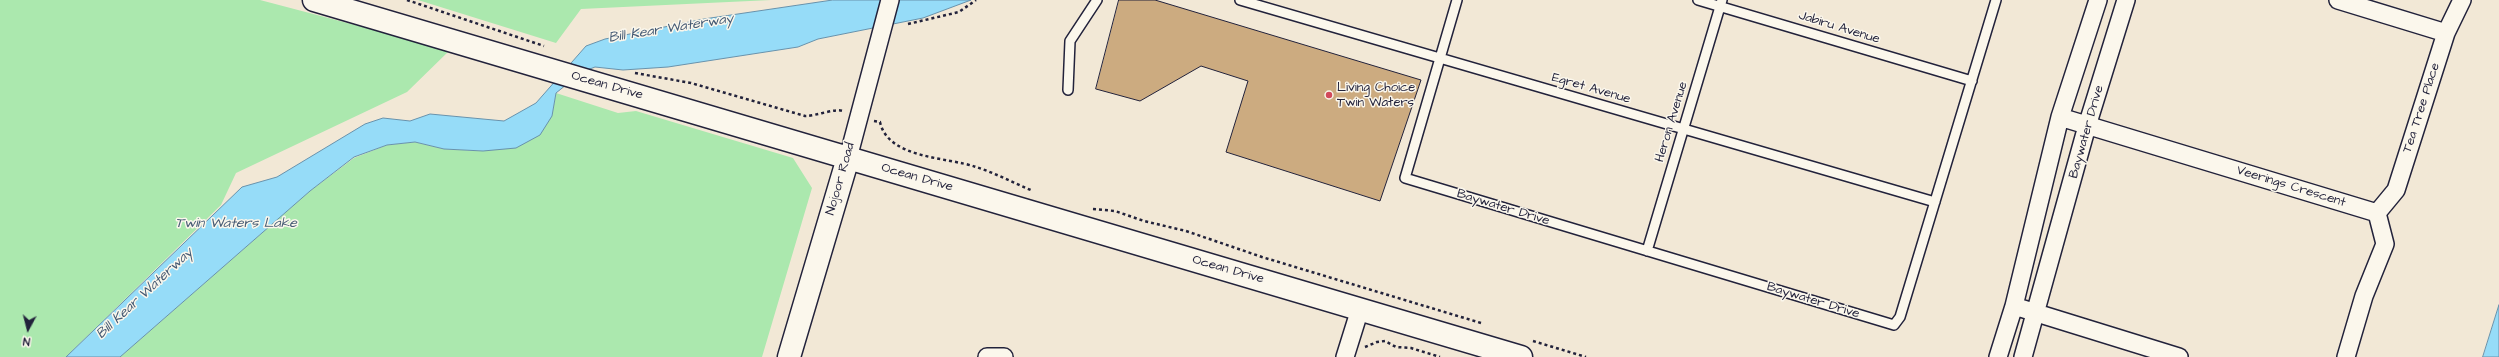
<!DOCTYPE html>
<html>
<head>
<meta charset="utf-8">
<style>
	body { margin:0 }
	#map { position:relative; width:2499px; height:357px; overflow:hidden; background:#f2e8d6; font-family:"Architects Daughter",sans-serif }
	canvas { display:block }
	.north { position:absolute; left:8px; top:309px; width:40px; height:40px; -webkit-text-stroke:3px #fbf7ec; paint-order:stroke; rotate:187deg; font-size:11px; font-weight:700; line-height:16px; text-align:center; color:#22223b }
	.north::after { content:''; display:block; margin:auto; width:14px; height:18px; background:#22223b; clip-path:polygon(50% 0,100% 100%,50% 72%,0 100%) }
</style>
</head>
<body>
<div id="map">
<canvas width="2499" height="357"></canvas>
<div class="north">N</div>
</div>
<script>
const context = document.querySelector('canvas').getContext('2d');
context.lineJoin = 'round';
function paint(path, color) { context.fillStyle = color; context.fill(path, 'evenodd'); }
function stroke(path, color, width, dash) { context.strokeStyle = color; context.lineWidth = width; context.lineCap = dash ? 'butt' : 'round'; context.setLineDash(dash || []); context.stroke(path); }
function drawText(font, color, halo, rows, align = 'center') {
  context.font = font + ' "Architects Daughter",sans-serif'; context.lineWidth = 3; context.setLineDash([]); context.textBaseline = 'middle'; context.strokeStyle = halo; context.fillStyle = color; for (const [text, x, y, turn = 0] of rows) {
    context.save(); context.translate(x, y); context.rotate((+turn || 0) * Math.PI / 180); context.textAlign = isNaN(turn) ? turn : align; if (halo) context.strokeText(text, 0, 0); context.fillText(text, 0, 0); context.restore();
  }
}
const green = new Path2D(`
	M0,0H260L450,50L407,92L236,173L221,205L66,357H0Z
	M418,0H771L581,9L556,43Z
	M556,93L618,113L636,111L793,158L812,188L762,357H120L310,191L354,158L387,145L415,142L444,149L483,151L552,116Z`);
const water = new Path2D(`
	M833,0H971L923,18L818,39L798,47L668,67L623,70L595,67L582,72L556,93L552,116L540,135L516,148L483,151L444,149L415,142L387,145L354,157L310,191L120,357H66L242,187L277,177L365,124L383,118L410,121L430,114L504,121L536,103L586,46L605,39L704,19Z
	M2499,305V357H2483Z`);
const building = new Path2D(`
	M1119,0H1155L1421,80L1380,201L1226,152L1248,81L1201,66L1140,101L1096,89Z`);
const path = new Path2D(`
	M407,0L544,46
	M908,24L959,12L976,0
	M635,73L691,83L805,116C816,116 835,108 843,111
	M874,121L880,122C888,159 948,157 976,167C995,173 1014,183 1033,191
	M1093,209L1115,211L1144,221L1186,231L1262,257L1481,323
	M1533,341L1586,357
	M1365,347L1377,342L1385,341L1396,347L1411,348L1440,357`);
const service = new Path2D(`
	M1240,0L1935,202
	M1457,0L1405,178L1894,325L1900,317L1996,0
	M1698,0L1972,81
	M1068,90L1070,41L1097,0
	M1647,251L1722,0`);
const minor = new Path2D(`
	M2338,0L2446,33
	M2060,117L2377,213L2385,244L2364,296L2346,357
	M848,158L890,0
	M2377,213L2396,190L2446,33L2462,0
	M2014,306L2179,357
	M987,357H1004
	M1345,357L1360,309
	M1998,357L2014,306L2060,117L2098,0
	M2023,357L2087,126L2126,0`);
const tertiary = new Path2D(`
	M314,0L1521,357
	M789,357L848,158`);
const markers = [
	[1329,95,4,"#d1495b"]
];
const streetNames = [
	["Jabiru Avenue",1839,28,17],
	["Ocean Drive",607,86,16],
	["Egret Avenue",1591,89,16],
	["Tea Tree Place",2422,108,-72],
	["Heron Avenue",1672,122,-73],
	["Baywater Drive",2087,132,-74],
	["Ocean Drive",917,178,16],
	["Nojoor Road",841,179,-74],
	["Veerings Crescent",2291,187,17],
	["Baywater Drive",1503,208,17],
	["Ocean Drive",1228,270,16],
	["Baywater Drive",1813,301,17]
];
const poiNames = [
	["Living Choice",1337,88],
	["Twin Waters",1337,103]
];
const waterNames = [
	["Bill Kear Waterway",671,29,-9],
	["Twin Waters Lake",236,224],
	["Bill Kear Waterway",145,294,-43]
];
paint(green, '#abe8ae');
paint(water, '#96dcf8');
stroke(water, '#6892ac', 1);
paint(building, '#ccab80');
stroke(building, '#22223b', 1);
stroke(service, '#22223b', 12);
stroke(minor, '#22223b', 20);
stroke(tertiary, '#22223b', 25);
stroke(path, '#22223b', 2.5, [3, 3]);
stroke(service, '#fbf7ec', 9);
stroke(minor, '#fbf7ec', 17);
stroke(tertiary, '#fbf7ec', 22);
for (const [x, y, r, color] of markers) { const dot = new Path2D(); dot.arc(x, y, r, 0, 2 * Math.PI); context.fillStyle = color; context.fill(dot); stroke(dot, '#fbf7ec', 1.5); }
drawText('13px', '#22223b', '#fbf7ec', streetNames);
drawText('13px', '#22223b', '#fbf7ec', poiNames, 'left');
drawText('italic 14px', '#455a74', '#fbf7ec', waterNames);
</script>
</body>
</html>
